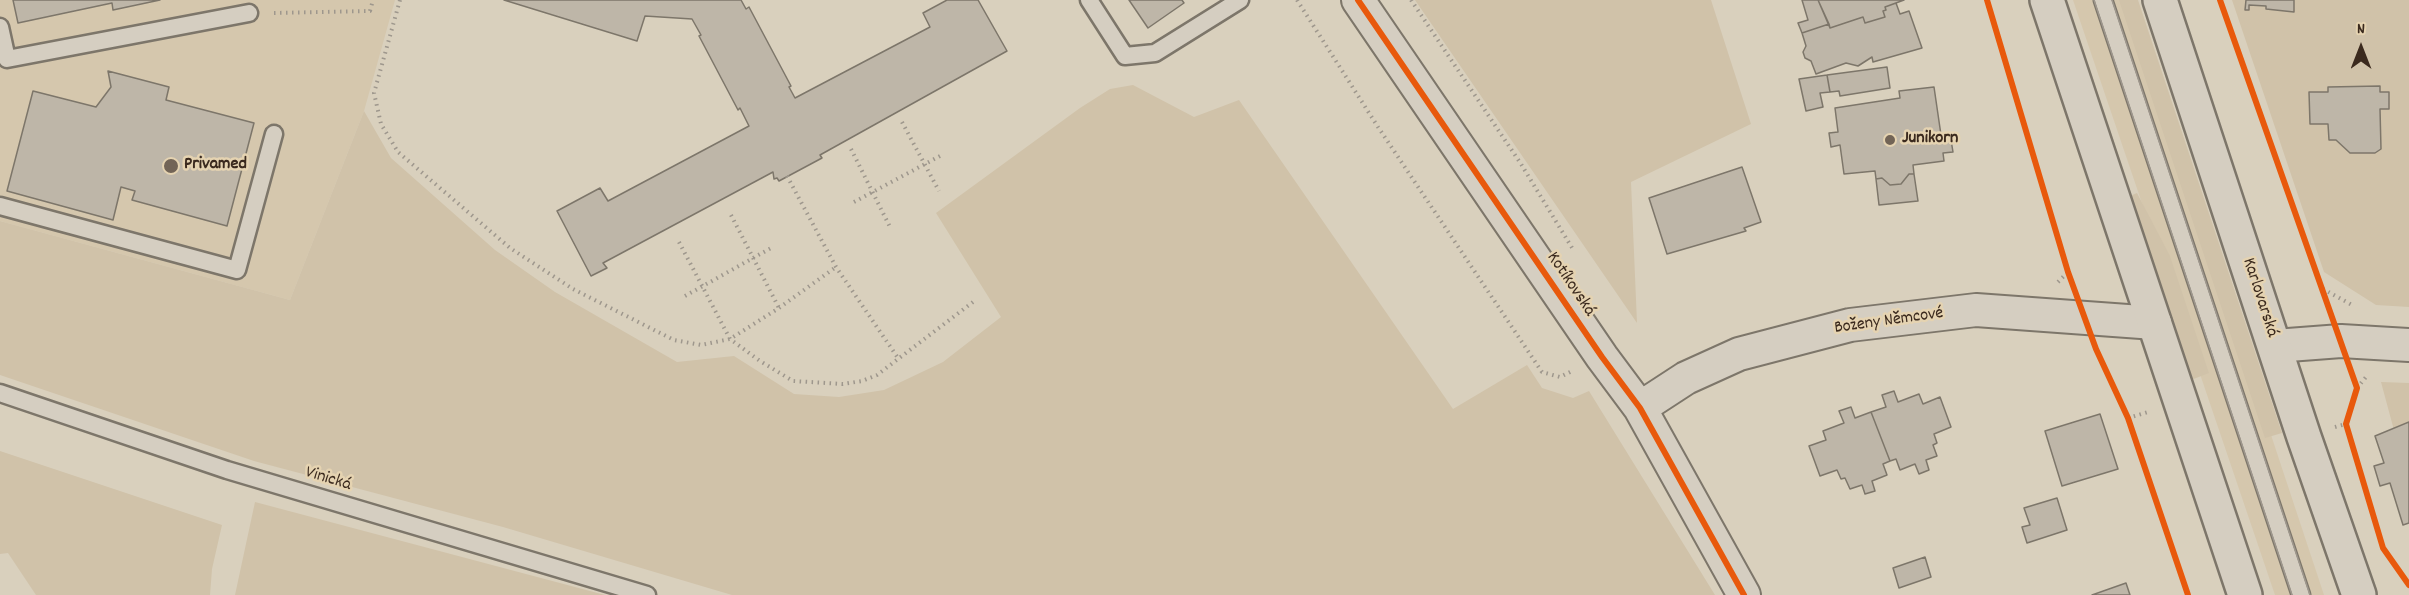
<!DOCTYPE html>
<html>
<head>
<meta charset="utf-8">
<style>
	body { margin:0 }
	#map { position:relative; width:2409px; height:595px; overflow:hidden; background:#d9d0bd; font-family:Dekko,sans-serif }
	canvas { display:block }
	.north { position:absolute; left:2331px; top:18px; width:60px; height:60px; -webkit-text-stroke:4px #e5d3b1; paint-order:stroke; rotate:0deg; font-size:16px; font-weight:700; line-height:24px; text-align:center; color:#3b2a1e }
	.north::after { content:''; display:block; margin:auto; width:21px; height:27px; background:#3b2a1e; clip-path:polygon(50% 0,100% 100%,50% 72%,0 100%) }
</style>
</head>
<body>
<div id="map">
<canvas width="2409" height="595"></canvas>
<div class="north">N</div>
</div>
<script>
const context = document.querySelector('canvas').getContext('2d');
context.lineJoin = 'round';
function paint(path, color) { context.fillStyle = color; context.fill(path, 'evenodd'); }
function stroke(path, color, width, dash) { context.strokeStyle = color; context.lineWidth = width; context.lineCap = dash ? 'butt' : 'round'; context.setLineDash(dash || []); context.stroke(path); }
function drawText(font, color, halo, rows, align = 'center') {
  context.font = font + ' Dekko,sans-serif'; context.lineWidth = 5; context.setLineDash([]); context.textBaseline = 'middle'; context.strokeStyle = halo; context.fillStyle = color; for (const [text, x, y, turn = 0] of rows) {
    context.save(); context.translate(x, y); context.rotate((+turn || 0) * Math.PI / 180); context.textAlign = isNaN(turn) ? turn : align; if (halo) context.strokeText(text, 0, 0); context.fillText(text, 0, 0); context.restore();
  }
}
const built = new Path2D(`
	M0,0H395L364,111L290,300L0,221Z
	M2073,0H2127L2324,595H2275Z`);
const green = new Path2D(`
	M1415,0H1711L1751,124L1631,182L1637,323Z
	M2119,0H2138L2282,433L2265,438Z
	M2232,0H2409V307L2376,305L2324,272Z
	M1133,85L1194,117L1239,100L1453,409L1527,365L1542,388L1573,398L1589,391L1715,595H732L503,527L254,461L0,375V221L290,300L364,111L391,158L495,250L555,292L677,362L734,356L794,394L839,397L884,390L943,362L1001,317L936,213L1080,108L1110,89Z
	M2137,193L2170,256L2209,373L2191,380L2130,196Z
	M2381,382L2409,383V486Z
	M0,451L222,525L212,569L210,595H36L8,553L0,554Z
	M255,502L605,595H235Z`);
const building = new Path2D(`
	M13,0H160L113,10L112,3L18,23Z
	M504,0H741L746,9L749,7L791,86L789,87L795,98L930,27L923,13L947,0H978L1007,51L820,155L822,158L779,181L777,178L774,179L773,172L603,263L607,268L591,276L557,211L600,188L608,201L749,126L740,108L738,110L699,36L701,35L692,19L645,16L637,41Z
	M1129,0H1182L1184,3L1148,28Z
	M1802,0H1818L1829,24L1802,33L1798,23L1808,20Z
	M1818,0H1904L1885,7L1886,10L1883,11L1885,17L1865,23L1863,17L1830,28Z
	M2246,0H2294V12L2266,9V6L2249,5V10H2245Z
	M1896,3L1900,14L1909,11L1922,48L1873,62L1872,57L1858,66L1846,63L1816,74L1811,61L1805,58L1803,52L1806,46L1802,33L1829,24L1830,28L1863,17L1865,23L1885,17L1883,11L1886,10L1885,7Z
	M1887,67L1890,88L1840,96L1839,91L1830,92L1827,75Z
	M108,71L169,87L166,100L254,123L227,226L132,200L135,191L121,187L113,220L7,191L33,91L96,107L111,87Z
	M1827,75L1830,92L1820,93L1823,107L1806,111L1799,79Z
	M2380,86V92H2389V109H2380L2381,149L2375,153H2350L2336,140H2329L2328,124H2310L2309,92H2328V87Z
	M1934,87L1941,135L1950,134L1953,152L1943,153L1944,161L1913,165L1914,174H1909L1901,184L1890,185L1882,178L1876,179L1875,171L1844,174L1840,145L1831,147L1829,133L1838,132L1835,108L1900,98L1899,91Z
	M1742,167L1761,222L1744,228L1746,231L1667,254L1649,198Z
	M1909,174H1914L1918,201L1879,205L1876,179L1882,178L1890,185L1901,184Z
	M1894,391L1898,402L1919,394L1923,404L1940,397L1951,427L1934,434L1937,443L1933,445L1937,456L1926,460L1929,470L1919,474L1915,464L1900,470L1896,459L1890,461L1871,412L1886,407L1882,395Z
	M1851,407L1855,418L1871,412L1890,461L1883,464L1887,475L1872,481L1875,491L1865,494L1862,485L1850,489L1845,478L1841,479L1837,470L1820,476L1809,446L1826,440L1823,431L1844,423L1839,411Z
	M2100,414L2118,469L2062,486L2045,431Z
	M2409,422V523L2403,525L2390,483L2380,486L2374,466L2384,463L2375,436Z
	M2057,498L2067,530L2027,543L2022,527L2030,525L2024,508Z
	M1925,557L1931,577L1899,588L1893,568Z
	M2126,583L2130,595H2092Z`);
const path = new Path2D(`
	M400,0L374,93L381,124L398,152L510,248L573,289L674,340L701,345L730,339L779,308L836,267
	M1297,0L1378,127L1542,372L1560,377L1572,371
	M1411,0L1521,164L1574,251
	M274,13L370,11L373,0
	M902,122L939,191
	M851,149L890,227
	M787,176L836,267L898,358
	M854,202L940,156
	M731,215L779,308
	M679,242L730,339L760,361L793,381L843,384L862,381L877,375L973,302
	M2058,282L2068,272
	M2323,289L2354,306
	M685,296L771,248
	M2357,388L2366,377
	M2128,418L2148,412
	M2335,427L2346,424`);
const lane = new Path2D(`
	M1089,0L1125,56L1155,53L1240,0
	M2103,0L2301,595
	M0,27L7,59L249,13
	M0,206L237,270L274,134
	M0,393L227,470L647,595`);
const street = new Path2D(`
	M1358,0L1602,357L1640,408L1744,595
	M2275,346L2341,341L2409,345
	M1640,408L1686,378L1739,354L1850,325L1976,310L2155,323`);
const secondary = new Path2D(`
	M2047,0L2245,595
	M2160,0L2304,437L2359,595`);
const tram = new Path2D(`
	M2094,0L2292,595
	M2112,0L2310,595`);
const cycleway = new Path2D(`
	M1358,0L1602,357L1640,408L1744,595
	M1987,0L2068,272L2096,349L2128,418L2188,595
	M2220,0L2357,388L2346,424L2383,548L2409,585`);
const markers = [
	[1890,140,6,"#726456"],
	[171,166,8,"#726456"]
];
const poiNames = [
	["Junikorn",1902,140],
	["Privamed",184,166]
];
const streetNames = [
	["Kotíkovská",1570,285,56],
	["Karlovarská",2259,298,72],
	["Boženy Němcové",1889,322,-8],
	["Vinická",328,480,17]
];
paint(built, '#d5c7ad');
paint(green, '#d0c2a9');
paint(building, '#beb6a8');
stroke(building, '#7d766a', 1.5);
stroke(lane, '#7d766a', 21);
stroke(street, '#7d766a', 36);
stroke(secondary, '#7d766a', 38);
stroke(path, '#9e978d', 4, [1.5, 4.5]);
stroke(lane, '#d5cec1', 16);
stroke(street, '#d5cec1', 32);
stroke(secondary, '#d5cec1', 33);
stroke(tram, '#9e978d', 1.5);
stroke(cycleway, '#e8590c', 6);
for (const [x, y, r, color] of markers) { const dot = new Path2D(); dot.arc(x, y, r, 0, 2 * Math.PI); context.fillStyle = color; context.fill(dot); stroke(dot, '#e5d3b1', 2); }
drawText('bold 18px', '#3b2a1e', '#e5d3b1', poiNames, 'left');
drawText('18px', '#3b2a1e', '#e5d3b1', streetNames);
</script>
</body>
</html>
